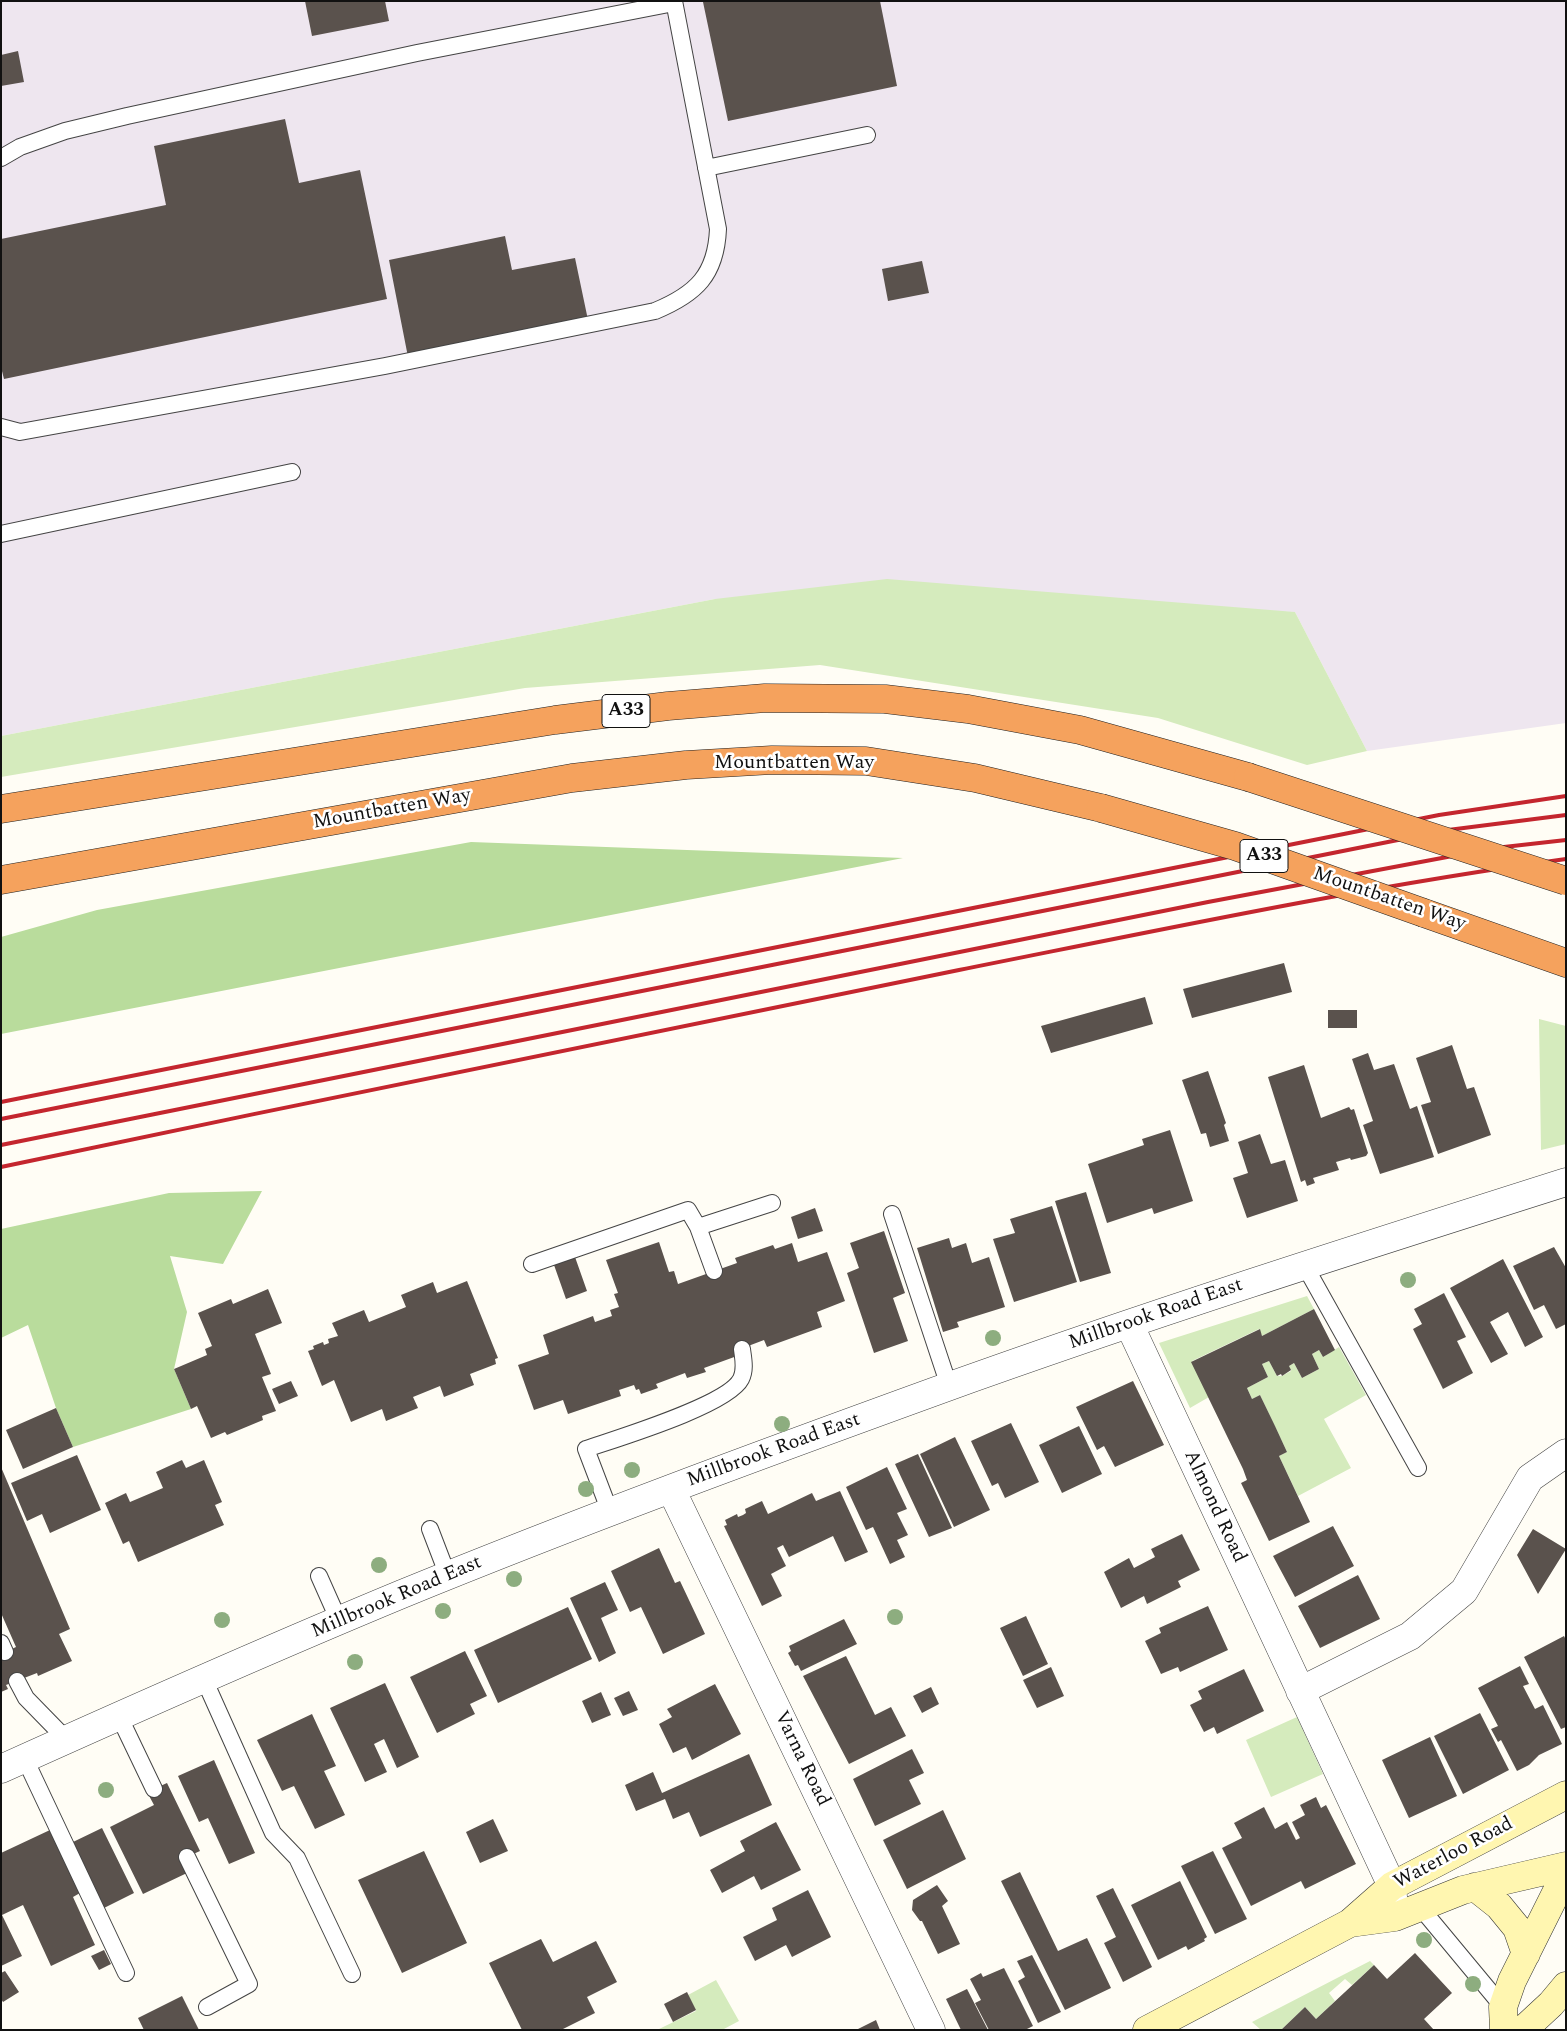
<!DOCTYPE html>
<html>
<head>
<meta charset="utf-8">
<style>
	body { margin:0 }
	#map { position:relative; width:1567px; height:2031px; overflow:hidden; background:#fffdf5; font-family:Spectral,serif }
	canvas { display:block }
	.frame { position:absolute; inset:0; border:2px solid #111; pointer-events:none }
</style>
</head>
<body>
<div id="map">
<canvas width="1567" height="2031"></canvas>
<div class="frame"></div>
</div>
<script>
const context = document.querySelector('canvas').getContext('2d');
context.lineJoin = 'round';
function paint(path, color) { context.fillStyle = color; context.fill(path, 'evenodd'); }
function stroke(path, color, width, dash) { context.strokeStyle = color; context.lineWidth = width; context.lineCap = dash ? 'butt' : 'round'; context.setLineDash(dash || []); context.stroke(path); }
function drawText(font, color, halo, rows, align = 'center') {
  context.font = font + ' Spectral,serif'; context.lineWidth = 5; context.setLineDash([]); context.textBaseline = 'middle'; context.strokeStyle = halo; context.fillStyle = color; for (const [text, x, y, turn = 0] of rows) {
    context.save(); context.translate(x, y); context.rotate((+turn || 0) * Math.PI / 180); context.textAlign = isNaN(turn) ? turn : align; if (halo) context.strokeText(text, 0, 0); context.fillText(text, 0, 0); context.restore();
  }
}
const industrial = new Path2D(`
	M1,1H1566V723L1367,751L1295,612L715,599L1,736Z`);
const green = new Path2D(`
	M887,579L1295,612L1367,751L1307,765L1158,718L820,665L525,688L1,777V736L715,599Z
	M1539,1019L1566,1026V1144L1541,1150Z
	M1307,1296L1314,1309L1262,1336L1259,1329L1192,1361L1209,1397L1190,1408L1159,1343Z
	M1339,1347L1366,1395L1324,1419L1351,1468L1298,1496L1279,1456L1287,1452L1260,1395L1252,1399L1247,1388L1268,1377L1262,1364L1269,1361L1277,1376H1282L1291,1371L1289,1366L1294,1363L1302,1378L1319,1369L1312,1354L1319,1350L1323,1357Z
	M1297,1717L1323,1774L1271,1797L1246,1740Z
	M1370,1961L1374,1965L1352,1985L1345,1979L1329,1993L1335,2001L1316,2019L1305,2007L1281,2030H1261L1252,2022Z
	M716,1980L739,2021L722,2030H657L696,2011L688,1995Z`);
const forest = new Path2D(`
	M471,842L903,858L1,1034V937L97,910Z
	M262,1191L223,1264L170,1256L187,1312L174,1369L191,1409L73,1447L56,1408L28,1325L1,1338V1229L169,1193Z`);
const building = new Path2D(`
	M305,1H385L389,21L312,36Z
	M708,1H880L897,86L728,121L703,2Z
	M18,51L24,82L1,86V55Z
	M285,119L299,183L360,170L387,299L4,379L1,367V239L166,205L154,146Z
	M505,236L512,270L575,258L588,320L408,357L389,260Z
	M922,261L929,293L888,301L882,269Z
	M1284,963L1292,992L1192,1018L1183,989Z
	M1145,997L1153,1024L1051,1053L1041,1026Z
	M1328,1010H1357V1028H1328Z
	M1452,1045L1467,1089L1474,1087L1491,1135L1438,1154L1421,1105L1431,1102L1416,1058Z
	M1368,1053L1374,1070L1394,1064L1410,1109L1417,1106L1434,1157L1380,1174L1363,1125L1373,1121L1352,1059Z
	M1304,1065L1321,1118L1349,1107L1351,1110L1354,1109L1368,1153L1366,1156L1351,1160L1350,1158L1336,1162L1339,1170L1313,1178L1315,1183L1307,1186L1305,1180L1301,1182L1268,1077Z
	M1208,1071L1226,1123L1224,1125L1229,1141L1210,1147L1206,1133L1201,1134L1182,1080Z
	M1170,1130L1193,1201L1154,1214L1152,1208L1107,1223L1088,1164L1144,1145L1142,1139Z
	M1260,1134L1271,1164L1285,1160L1298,1201L1247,1218L1233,1178L1248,1173L1238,1142Z
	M1086,1192L1111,1273L1080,1282L1055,1201Z
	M1052,1206L1077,1282L1014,1302L993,1239L1015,1233L1010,1219Z
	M815,1208L823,1231L798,1239L791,1217Z
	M884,1231L905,1293L893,1298L908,1341L874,1353L847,1273L859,1268L850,1243Z
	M949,1238L952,1248L966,1243L972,1263L989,1257L1005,1307L957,1322L959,1327L943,1332L917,1248Z
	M659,1242L669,1272L674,1271L678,1284L737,1263L735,1258L773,1245L775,1249L792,1243L798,1262L827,1252L845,1301L817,1312L822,1327L767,1347L764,1340L735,1351L737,1356L704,1368L706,1372L687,1378L685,1373L656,1384L658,1388L641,1394L639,1389L636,1390L634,1385L619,1390L621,1396L568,1414L563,1400L534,1410L518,1365L549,1354L543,1335L593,1316L595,1322L612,1316L610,1310L619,1307L614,1294L618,1293L606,1260Z
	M1554,1247L1566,1268V1324L1556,1329L1544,1305L1534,1310L1513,1266Z
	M575,1257L587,1291L566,1299L554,1265Z
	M1503,1259L1543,1337L1525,1347L1508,1312L1490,1322L1508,1354L1491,1363L1450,1288Z
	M467,1281L498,1358L495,1359L496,1364L470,1374L474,1385L444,1397L440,1386L413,1397L418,1408L386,1421L382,1409L351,1422L334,1380L322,1386L308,1351L314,1349L313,1346L323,1342L324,1345L329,1343L328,1339L338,1336L332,1323L364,1310L369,1322L406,1307L401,1295L433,1282L437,1293Z
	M268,1289L282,1323L255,1334L271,1374L262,1377L276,1411L262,1416L263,1420L227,1435L225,1432L211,1438L197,1406L191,1409L174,1369L207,1355L205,1349L212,1346L198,1313L231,1299L233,1304Z
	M1444,1293L1466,1337L1457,1341L1473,1373L1443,1389L1413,1329L1422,1324L1414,1309Z
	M1314,1309L1335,1350L1323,1357L1319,1350L1312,1354L1319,1369L1302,1378L1294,1363L1289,1366L1291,1370L1282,1376L1281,1374L1277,1376L1269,1361L1262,1364L1268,1377L1247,1388L1252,1399L1260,1395L1275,1426L1287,1452L1279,1456L1310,1522L1269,1541L1241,1483L1247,1480L1243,1469L1191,1362L1260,1329L1262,1336Z
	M291,1381L298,1396L279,1404L272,1389Z
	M1133,1381L1164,1445L1115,1467L1104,1446L1097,1450L1076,1407Z
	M56,1408L73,1447L23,1469L6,1430Z
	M1011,1423L1039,1482L1005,1498L998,1483L992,1486L971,1441Z
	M1079,1426L1102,1474L1062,1493L1039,1445Z
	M955,1437L990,1510L954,1527L920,1454Z
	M918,1454L952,1528L929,1537L895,1464Z
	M77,1455L101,1510L50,1533L42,1514L27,1521L11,1483Z
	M182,1460L186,1468L204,1460L222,1502L215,1505L224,1525L138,1562L129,1541L123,1544L105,1503L126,1493L130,1502L163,1488L156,1472Z
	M1,1467L70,1629L59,1634L72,1661L38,1676L37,1673L6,1685L8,1689L1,1692V1654L16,1647L1,1613Z
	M887,1467L907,1509L897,1513L908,1535L897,1540L905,1557L890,1564L873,1527L866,1530L846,1487Z
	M840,1491L868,1552L845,1562L833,1536L789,1557L783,1545L777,1548L786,1566L771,1574L782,1596L762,1606L724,1526L727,1525L725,1520L737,1514L738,1517L743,1515L746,1513L745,1509L762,1501L768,1514L812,1493L816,1501Z
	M1333,1526L1354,1566L1295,1597L1273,1556Z
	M1533,1529L1566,1549L1538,1594L1517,1555Z
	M1182,1534L1200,1570L1178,1581L1181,1587L1147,1604L1144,1596L1121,1608L1104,1572L1129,1558L1134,1568L1155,1557L1151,1549Z
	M659,1548L675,1583L680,1581L705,1634L663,1654L641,1607L630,1612L611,1571Z
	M1358,1575L1380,1619L1320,1648L1298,1606Z
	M605,1582L618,1610L601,1618L616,1653L599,1662L570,1598Z
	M1208,1606L1228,1650L1180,1672L1178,1667L1161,1674L1145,1641L1161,1633L1159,1628Z
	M568,1607L592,1659L498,1703L474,1650Z
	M1026,1616L1048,1664L1023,1676L1000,1628Z
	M844,1619L857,1644L801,1671L798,1665L795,1666L788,1653L791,1651L789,1646Z
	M1564,1636L1566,1640V1727L1561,1729L1524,1657Z
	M465,1651L487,1696L470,1704L475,1714L437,1733L410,1677Z
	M846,1656L875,1715L891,1707L906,1736L849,1764L803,1676Z
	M1520,1666L1529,1684L1523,1686L1535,1709L1543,1705L1562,1744L1539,1755L1529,1765L1517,1771L1501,1740L1498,1742L1491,1729L1498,1726L1478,1688Z
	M1051,1667L1064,1696L1037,1708L1023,1680Z
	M1244,1669L1264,1711L1217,1734L1214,1727L1204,1732L1190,1705L1202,1699L1198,1691Z
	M385,1683L419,1757L397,1768L384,1739L374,1744L387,1772L365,1782L330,1708Z
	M715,1684L741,1734L692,1760L686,1747L673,1753L659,1724L672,1717L667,1709Z
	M931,1687L939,1704L922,1713L913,1696Z
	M629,1691L638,1710L623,1716L614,1698Z
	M601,1692L611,1715L592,1723L582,1701Z
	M1480,1713L1509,1770L1463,1794L1434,1736Z
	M312,1714L336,1766L324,1771L345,1815L315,1829L294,1786L282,1791L257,1740Z
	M1430,1737L1457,1796L1409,1818L1382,1760Z
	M912,1749L924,1773L909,1780L921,1804L875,1826L853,1779Z
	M749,1754L772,1805L700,1837L689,1812L673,1819L665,1799L636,1811L625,1785L653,1772L662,1793Z
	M214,1760L255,1853L229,1864L208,1818L199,1822L178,1776Z
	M167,1783L200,1851L180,1860L187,1873L143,1894L110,1827L154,1805L147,1792Z
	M1316,1797L1321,1808L1326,1805L1356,1864L1305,1889L1301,1881L1251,1906L1222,1848L1242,1838L1234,1823L1264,1807L1275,1829L1287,1822L1296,1840L1300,1838L1292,1822L1305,1815L1300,1805Z
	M943,1810L966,1859L907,1889L883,1840Z
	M493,1819L508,1851L480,1863L466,1832Z
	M776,1822L801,1870L761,1890L754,1876L722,1893L710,1870L745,1851L740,1841Z
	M102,1828L134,1893L104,1908L73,1842Z
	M50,1830L80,1893L73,1897L95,1945L51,1966L23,1905L2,1915L22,1956L1,1966V1853Z
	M424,1851L467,1943L402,1973L358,1880Z
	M1213,1851L1247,1919L1215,1934L1181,1866Z
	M1020,1872L1058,1951L1087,1938L1111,1988L1065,2010L1001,1881Z
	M1180,1881L1207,1937L1204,1939L1205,1941L1188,1950L1186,1946L1158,1960L1131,1905Z
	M937,1885L948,1901L942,1906L960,1944L938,1954L922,1921H920L912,1910L913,1900Z
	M1113,1888L1152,1967L1123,1982L1104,1943L1116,1937L1096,1896Z
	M808,1890L831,1937L792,1957L786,1945L755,1961L743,1937L777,1920L772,1908Z
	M541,1939L553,1962L596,1941L617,1982L587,1997L595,2013L561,2030H522L489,1963Z
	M104,1950L111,1964L99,1970L91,1956Z
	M1415,1953L1452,1993L1424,2019L1434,2030H1281L1305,2007L1316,2019L1374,1965L1387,1979Z
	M1032,1955L1061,2012L1038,2023L1018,1981L1025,1977L1017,1961Z
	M1004,1968L1033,2026L1025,2030H989L975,2003L981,2000L970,1979L981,1973L983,1977Z
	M5,1971L19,1992L3,2002L1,1999V1973Z
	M967,1989L988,2030H961L946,1999Z
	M687,1992L696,2010L673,2022L664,2004Z
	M182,1996L199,2030H144L138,2018Z
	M876,2020L880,2030H856Z`);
const lane = new Path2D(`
	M1,158L20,147L65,131L127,116L417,53L674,3
	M706,168L867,135
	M1,427L20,432L385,366L655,311C696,294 716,275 718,229L674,1
	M1,534L292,472
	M892,1214L949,1386
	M532,1264L688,1210L698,1227
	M1305,1266L1418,1468
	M714,1271L698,1227L772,1203
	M610,1512L586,1449C618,1438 728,1405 741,1379C746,1369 743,1358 742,1349
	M430,1529L448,1576
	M319,1576L339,1621
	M1,1643L5,1652
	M204,1679L273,1833L297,1858L352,1974
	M17,1681L26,1698L66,1739
	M119,1716L154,1789
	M25,1759L126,1973
	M187,1857L249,1984L207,2007
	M1420,1907L1503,2007`);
const street = new Path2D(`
	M1129,1324L1392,1886L1394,1909
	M671,1489L931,2030
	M1300,1691L1410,1636L1464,1591L1530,1478L1566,1453
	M1,1769C134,1709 267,1650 402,1594C578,1522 757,1456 936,1391C1144,1316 1355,1249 1566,1182`);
const secondary = new Path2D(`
	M1475,1887L1499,1906L1517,1928L1526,1954
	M1350,1923L1395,1917L1463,1890L1566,1866
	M1147,2030L1350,1923L1392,1886L1566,1795
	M1504,2030L1503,2007L1512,1981L1566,1873
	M1523,2030L1551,2004L1566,1986`);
const highway = new Path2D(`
	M1,809L555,720L668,706L765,698L885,699L968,709L1080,730L1248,777
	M1,880L572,778L686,765L772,760L866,761L975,778L1101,808
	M1424,913L1566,963`);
const rail = new Path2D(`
	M1,1102L1439,815L1566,796
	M1,1119L1448,830L1566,815
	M1,1145L1208,902L1495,848L1566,840
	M1,1167C320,1100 639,1034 959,970C1160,930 1362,887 1566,859`);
const highwayBridge = new Path2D(`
	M1248,777L1566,881
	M1101,808L1235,846L1424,913`);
const trees = [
	[1408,1280],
	[993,1338],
	[782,1424],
	[632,1470],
	[586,1489],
	[379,1565],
	[514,1579],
	[443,1611],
	[895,1617],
	[222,1620],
	[355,1662],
	[106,1790],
	[1424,1940],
	[1473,1984]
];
const shields = [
	[626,711,48],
	[1264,856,48]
];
const shieldNames = [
	["A33",626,711],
	["A33",1264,856]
];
const streetNames = [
	["Mountbatten Way",794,764],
	["Mountbatten Way",392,810,-10],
	["Mountbatten Way",1389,900,19],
	["Millbrook Road East",1156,1315,-19],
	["Millbrook Road East",774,1451,-20],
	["Almond Road",1214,1507,65],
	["Millbrook Road East",397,1598,-23],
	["Varna Road",801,1759,64],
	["Waterloo Road",1454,1854,-28]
];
paint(industrial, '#eee6ef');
paint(green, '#d5ebbd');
paint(forest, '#b9dc9c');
paint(building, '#5a524d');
stroke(lane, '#444', 18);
stroke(street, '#444', 29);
stroke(secondary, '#333', 29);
stroke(highway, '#222', 29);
stroke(lane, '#fff', 16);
stroke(street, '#fff', 28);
stroke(secondary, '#fff6b0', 28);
stroke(highway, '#f5a25d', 28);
stroke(rail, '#c4262e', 4);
stroke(highwayBridge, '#222', 29, []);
stroke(highwayBridge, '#f5a25d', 28);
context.fillStyle = '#8dad7f';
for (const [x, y] of trees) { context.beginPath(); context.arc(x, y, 8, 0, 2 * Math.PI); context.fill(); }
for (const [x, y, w] of shields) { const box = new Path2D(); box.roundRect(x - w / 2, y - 16.5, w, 33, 4); context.fillStyle = '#fff'; context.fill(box); stroke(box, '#111', 1); }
drawText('bold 19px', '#111', null, shieldNames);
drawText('20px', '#111', '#fff', streetNames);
</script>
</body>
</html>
